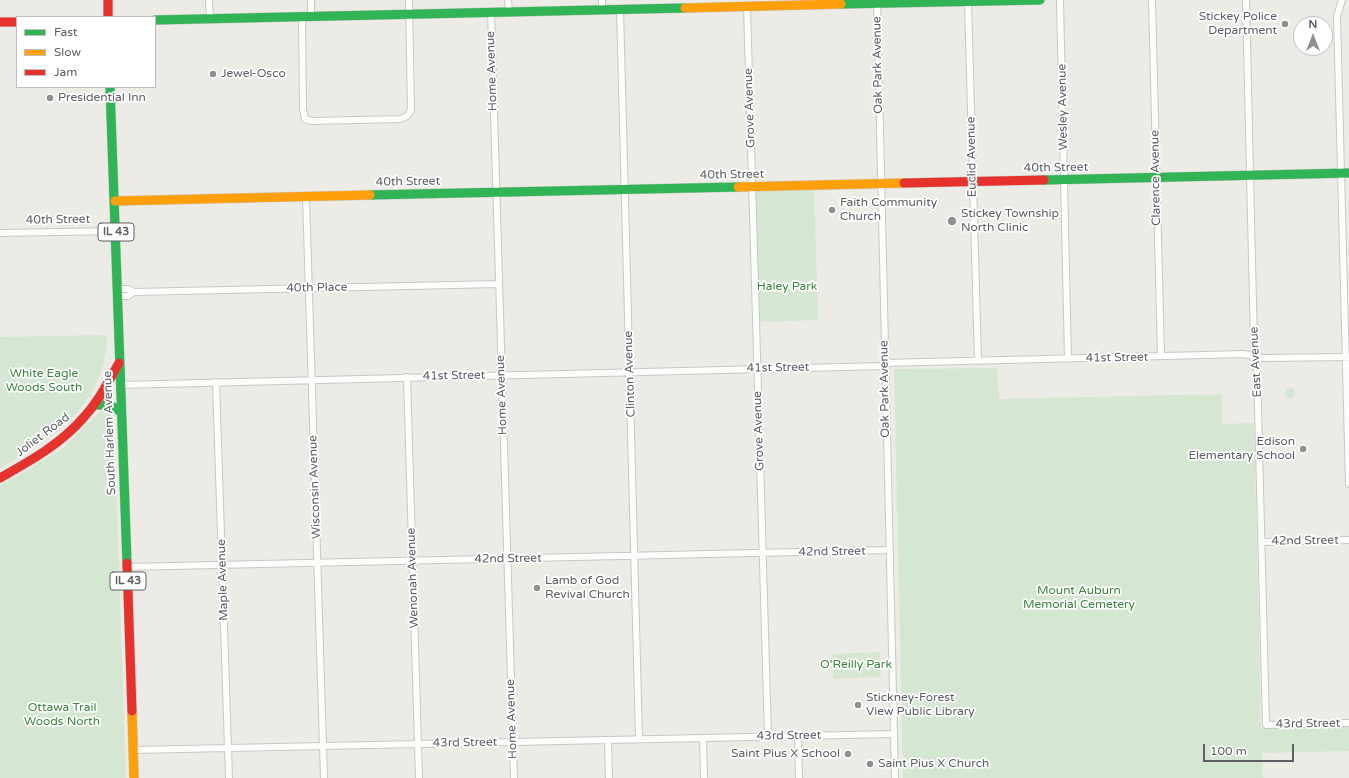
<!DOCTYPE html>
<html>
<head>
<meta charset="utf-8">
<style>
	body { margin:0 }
	#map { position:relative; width:1349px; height:778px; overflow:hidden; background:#ecebe6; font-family:"Varela Round",sans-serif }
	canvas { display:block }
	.legend { position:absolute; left:16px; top:16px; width:140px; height:72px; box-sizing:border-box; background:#fff; border:1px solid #bebfc1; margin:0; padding:5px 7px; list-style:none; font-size:12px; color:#5c6064 }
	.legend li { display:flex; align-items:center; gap:8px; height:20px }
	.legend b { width:20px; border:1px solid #bebfc1 }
	.north { position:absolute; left:1293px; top:16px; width:40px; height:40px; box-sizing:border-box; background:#fff; border:1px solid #bebfc1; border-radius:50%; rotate:0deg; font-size:11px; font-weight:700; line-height:16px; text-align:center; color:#5c6064 }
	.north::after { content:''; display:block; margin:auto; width:14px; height:18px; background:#8e9192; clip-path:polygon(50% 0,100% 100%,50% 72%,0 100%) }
	.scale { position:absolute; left:1203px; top:744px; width:91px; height:18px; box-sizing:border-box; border:2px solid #5c6064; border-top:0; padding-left:5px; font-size:12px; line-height:14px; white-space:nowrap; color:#5c6064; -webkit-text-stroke:3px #fff; paint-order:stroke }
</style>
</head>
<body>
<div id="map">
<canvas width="1349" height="778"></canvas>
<ul class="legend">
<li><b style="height:5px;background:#30b455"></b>Fast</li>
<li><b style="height:5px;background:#ff9f0a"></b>Slow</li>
<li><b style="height:5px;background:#e5322d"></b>Jam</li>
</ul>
<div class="north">N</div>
<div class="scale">100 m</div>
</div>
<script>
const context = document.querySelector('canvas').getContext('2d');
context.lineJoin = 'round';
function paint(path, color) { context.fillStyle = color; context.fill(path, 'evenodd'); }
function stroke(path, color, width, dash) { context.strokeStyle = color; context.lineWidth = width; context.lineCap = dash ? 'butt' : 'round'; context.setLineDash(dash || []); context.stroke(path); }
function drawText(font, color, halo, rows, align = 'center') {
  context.font = font + ' "Varela Round",sans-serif'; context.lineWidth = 3.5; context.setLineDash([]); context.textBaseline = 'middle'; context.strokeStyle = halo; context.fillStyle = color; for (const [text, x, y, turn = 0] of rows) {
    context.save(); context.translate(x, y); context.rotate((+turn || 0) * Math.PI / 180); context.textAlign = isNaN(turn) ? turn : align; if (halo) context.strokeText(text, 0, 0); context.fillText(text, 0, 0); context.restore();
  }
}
const green = new Path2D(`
	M814,187L818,320L757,322L754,189Z
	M107,335C106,404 55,438 0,468V337Z
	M997,368L999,399L1222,394L1223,424L1254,423L1261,728L1349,726V751L1262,753L1263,778H903L894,369Z
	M1285 393a5 5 0 1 1 10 0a5 5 0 1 1-10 0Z
	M104,408H108L114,416L126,778H0V486L61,450Z
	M880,652L881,677L833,679L832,654Z`);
const street = new Path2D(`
	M209,0L210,19
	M311,0V16
	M508,0L509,12
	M602,0V10
	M877,0L895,778
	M1060,0L1068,359
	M1152,0L1161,356
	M1246,0L1254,346L1257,369L1266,725L1349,723
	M1342,0L1337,16L1349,484
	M968,2L978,361
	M747,7L768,736
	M620,9L639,739
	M491,12L514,778
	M302,17L303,109L305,119L312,121L401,119L407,116L411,110L409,0
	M306,197L324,778
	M0,233L116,231
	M117,289H128L134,292L499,284
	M118,296H128L134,292
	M884,363L1244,354L1262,358L1349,357
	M407,377L419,778
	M216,382L229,778
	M120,385L884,366
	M1261,542L1349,540
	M127,567L889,550
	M798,736L799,778
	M703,738L704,778
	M608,740L609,778
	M134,750L893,734`);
const fast = new Path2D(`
	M841,4L1040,0
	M155,20L685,8
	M110,87L127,563
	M1044,180L1349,173
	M370,195L738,187
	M94,405H110L121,412`);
const slow = new Path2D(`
	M685,8L841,4
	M738,187L904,183
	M115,201L370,195
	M132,711L134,778`);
const jam = new Path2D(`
	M108,0V17
	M0,22H17
	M904,183L1044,180
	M0,478C30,461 61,444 84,417C99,401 108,382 119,363
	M127,563L132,711`);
const markers = [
	[1285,24,4,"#8e9192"],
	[213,74,4,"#8e9192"],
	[50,98,4,"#8e9192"],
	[832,210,4,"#8e9192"],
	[952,221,5,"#8e9192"],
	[1303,449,4,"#8e9192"],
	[537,588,4,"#8e9192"],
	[858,705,4,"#8e9192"],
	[848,754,4,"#8e9192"],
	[870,764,4,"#8e9192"]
];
const shields = [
	[116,232,36],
	[128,581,36]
];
const shieldNames = [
	["IL 43",116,232],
	["IL 43",128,581]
];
const poiNames = [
	["Stickey Police",1277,17,"right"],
	["Department",1277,31,"right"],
	["Jewel-Osco",221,74],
	["Presidential Inn",58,98],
	["Faith Community",840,203],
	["Church",840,217],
	["Stickey Township",961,214],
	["North Clinic",961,228],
	["Edison",1295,442,"right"],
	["Elementary School",1295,456,"right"],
	["Lamb of God",545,581],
	["Revival Church",545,595],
	["Stickney-Forest",866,698],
	["View Public Library",866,712],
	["Saint Pius X School",840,754,"right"],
	["Saint Pius X Church",878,764]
];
const streetNames = [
	["Oak Park Avenue",878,65,-91],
	["Home Avenue",492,71,-92],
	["Wesley Avenue",1063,107,-91],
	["Grove Avenue",750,108,-92],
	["Euclid Avenue",972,157,-91],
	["40th Street",1056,168,-1],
	["40th Street",732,175,-1],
	["Clarence Avenue",1156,178,-91],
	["40th Street",408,182,-1],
	["40th Street",58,220,-1],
	["40th Place",317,288,-1],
	["41st Street",1117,358,-1],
	["East Avenue",1256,362,-93],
	["41st Street",778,368,-1],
	["Clinton Avenue",630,374,-92],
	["41st Street",454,376,-1],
	["Oak Park Avenue",885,389,-91],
	["Home Avenue",502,395,-92],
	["Grove Avenue",759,431,-92],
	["South Harlem Avenue",110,433,-92],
	["Joliet Road",43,435,-37],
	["Wisconsin Avenue",315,487,-92],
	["42nd Street",1305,541,-1],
	["42nd Street",832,552,-1],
	["42nd Street",508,559,-1],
	["Wenonah Avenue",413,578,-92],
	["Maple Avenue",223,580,-92],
	["Home Avenue",512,719,-92],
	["43rd Street",1308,724,-1],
	["43rd Street",789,736,-1],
	["43rd Street",465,743,-1]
];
const parkNames = [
	["Haley Park",787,287],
	["White Eagle",44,374],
	["Woods South",44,388],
	["Mount Auburn",1079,591],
	["Memorial Cemetery",1079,605],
	["O'Reilly Park",856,665],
	["Ottawa Trail",62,708],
	["Woods North",62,722]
];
paint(green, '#d5e7d3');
stroke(street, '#c8c8c7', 8);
stroke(fast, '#c8c8c6', 10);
stroke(slow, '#c8c8c6', 10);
stroke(jam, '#c8c8c6', 10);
stroke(street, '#fcfcfb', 6);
stroke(fast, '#30b455', 9);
stroke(slow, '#ff9f0a', 9);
stroke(jam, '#e5322d', 9);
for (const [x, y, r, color] of markers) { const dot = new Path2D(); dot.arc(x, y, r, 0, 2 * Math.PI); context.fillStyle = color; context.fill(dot); stroke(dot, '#fff', 1.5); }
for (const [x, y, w] of shields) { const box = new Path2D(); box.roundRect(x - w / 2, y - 9, w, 18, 3); context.fillStyle = '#fff'; context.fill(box); stroke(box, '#5c6064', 1); }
drawText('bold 11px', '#5c6064', null, shieldNames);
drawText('12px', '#5c6064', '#fff', poiNames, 'left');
drawText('12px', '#5c6064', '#fff', streetNames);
drawText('12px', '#3b8541', '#fff', parkNames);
</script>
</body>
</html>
